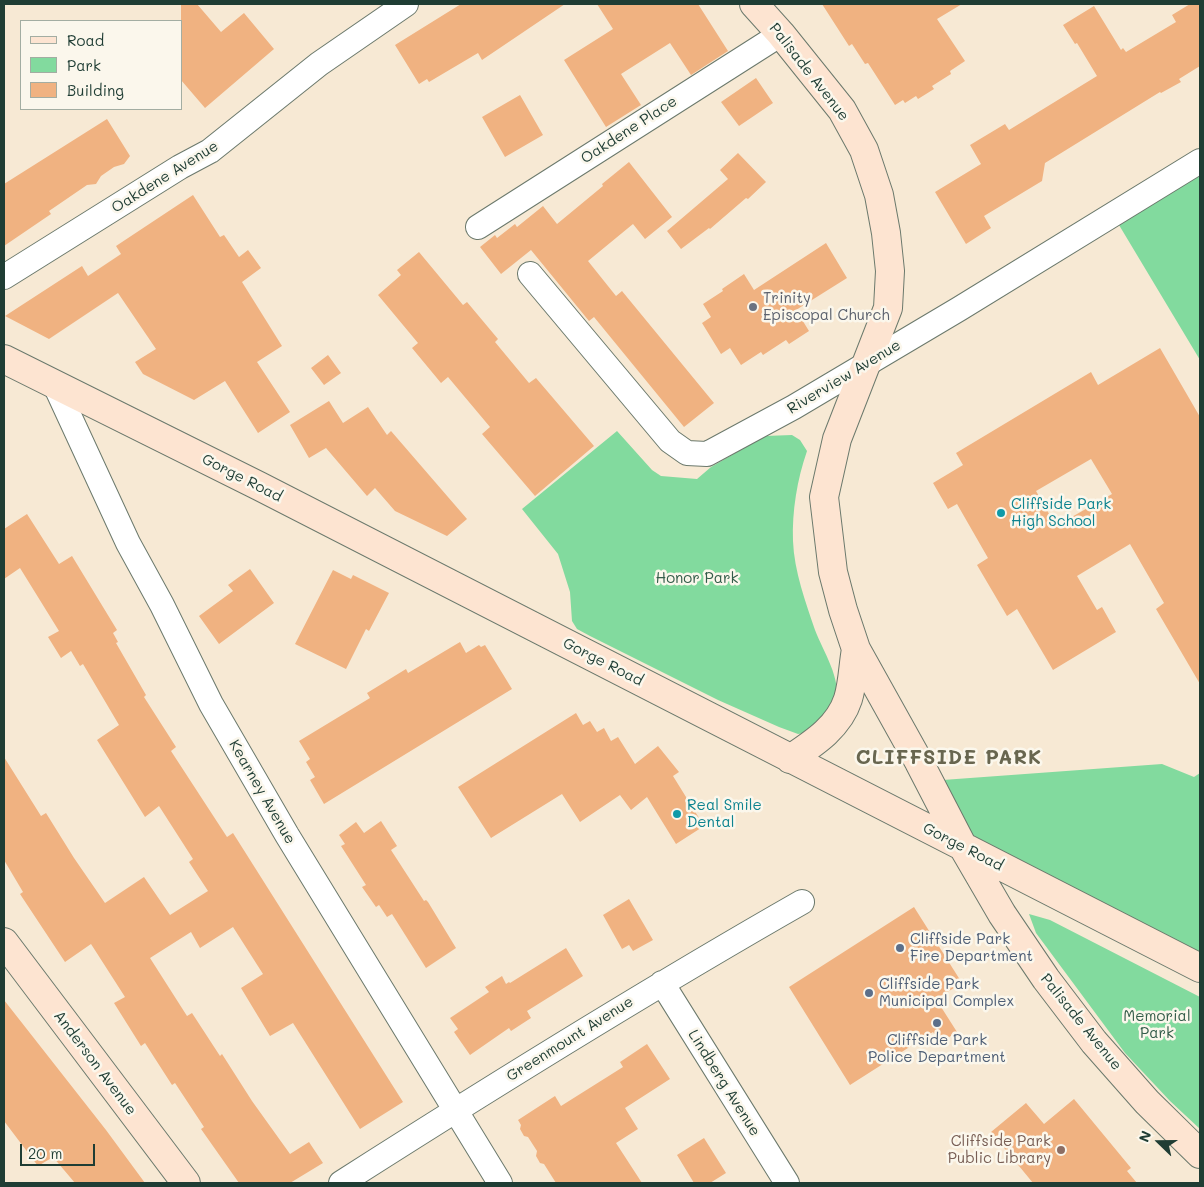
<!DOCTYPE html>
<html>
<head>
<meta charset="utf-8">
<style>
	body { margin:0 }
	#map { position:relative; width:1204px; height:1187px; overflow:hidden; background:#f7e9d4; font-family:Mali,sans-serif }
	canvas { display:block }
	.frame { position:absolute; inset:0; border:5px solid #1f3d34; pointer-events:none }
	.legend { position:absolute; left:20px; top:20px; width:162px; height:90px; box-sizing:border-box; background:#fbf7ec; border:1px solid #a3ada2; margin:0; padding:6px 9px; list-style:none; font-size:15px; color:#1f3d34 }
	.legend li { display:flex; align-items:center; gap:10px; height:25px }
	.legend b { width:25px; border:1px solid #a3ada2 }
	.north { position:absolute; left:1134px; top:1117px; width:50px; height:50px; -webkit-text-stroke:4px #fbf7ec; paint-order:stroke; rotate:292deg; font-size:14px; font-weight:700; line-height:20px; text-align:center; color:#1f3d34 }
	.north::after { content:''; display:block; margin:auto; width:18px; height:22px; background:#1f3d34; clip-path:polygon(50% 0,100% 100%,50% 72%,0 100%) }
	.scale { position:absolute; left:20px; top:1144px; width:75px; height:22px; box-sizing:border-box; border:2px solid #1f3d34; border-top:0; padding-left:6px; font-size:15px; line-height:18px; white-space:nowrap; color:#1f3d34; -webkit-text-stroke:4px #fbf7ec; paint-order:stroke }
</style>
</head>
<body>
<div id="map">
<canvas width="1204" height="1187"></canvas>
<div class="frame"></div>
<ul class="legend">
<li><b style="height:6px;background:#fde4d1"></b>Road</li>
<li><b style="height:14px;background:#82da9e"></b>Park</li>
<li><b style="height:14px;background:#f0b281"></b>Building</li>
</ul>
<div class="north">N</div>
<div class="scale">20 m</div>
</div>
<script>
const context = document.querySelector('canvas').getContext('2d');
context.lineJoin = 'round';
function paint(path, color) { context.fillStyle = color; context.fill(path, 'evenodd'); }
function stroke(path, color, width, dash) { context.strokeStyle = color; context.lineWidth = width; context.lineCap = dash ? 'butt' : 'round'; context.setLineDash(dash || []); context.stroke(path); }
function drawText(font, color, halo, rows, align = 'center') {
  context.font = font + ' Mali,sans-serif'; context.lineWidth = 5; context.setLineDash([]); context.textBaseline = 'middle'; context.strokeStyle = halo; context.fillStyle = color; for (const [text, x, y, turn = 0] of rows) {
    context.save(); context.translate(x, y); context.rotate((+turn || 0) * Math.PI / 180); context.textAlign = isNaN(turn) ? turn : align; if (halo) context.strokeText(text, 0, 0); context.fillText(text, 0, 0); context.restore();
  }
}
const green = new Path2D(`
	M1200,161V360L1113,215Z
	M617,431L652,470L661,476L697,479L711,467L765,436L792,435L800,440L807,451C797,480 792,511 793,541C794,571 806,603 815,630C823,651 842,679 836,703C834,710 818,726 813,732L798,734L779,727L718,700L590,636L577,629L572,621L570,592L558,554L522,509Z
	M1162,764L1194,777L1200,773V968L963,847L929,781Z
	M1029,914L1050,920L1200,997V1129L1170,1101L1125,1053L1036,933Z`);
const building = new Path2D(`
	M181,4H197L221,32L244,13L274,49L205,108L181,80Z
	M461,4H565L482,60L478,53L429,82L427,79L419,84L395,45Z
	M597,4H698L728,51L691,75L670,43L621,74L641,105L606,127L564,60L613,29Z
	M822,4H962L937,19L965,61L950,71L951,74L932,86L934,89L918,99L916,96L905,103L903,100L895,105L868,63L865,64L852,44L849,46Z
	M1190,4H1200V66L1179,79L1181,82L1161,93L1160,92L1045,163L1042,181L984,216L991,228L966,244L935,192L981,164L970,145L1005,124L1009,130L1097,76L1077,43L1075,44L1063,25L1094,6L1121,50L1123,48L1126,52L1176,22L1172,15Z
	M756,78L773,103L739,126L721,102Z
	M520,95L543,135L505,157L482,117Z
	M107,119L130,156L124,164L114,167L101,176L96,184L87,185L49,211L51,214L4,246V184Z
	M738,153L766,182L748,199L746,198L710,229L709,228L681,249L667,231L728,179L720,170Z
	M629,162L672,217L645,239L633,224L588,261L616,296L622,291L714,403L684,427L594,317L589,321L531,250L501,274L480,247L495,235L497,238L515,224L517,227L543,206L557,224L603,186L602,184Z
	M193,195L220,237L224,235L239,257L248,250L261,268L242,282L282,346L257,362L290,412L258,433L225,381L194,400L143,374L135,362L156,349L118,293L49,339L5,316L82,266L88,276L121,254L116,246Z
	M826,243L847,278L796,310L809,331L789,344L786,340L763,355L761,352L741,365L730,348L721,354L702,323L711,317L703,304L723,291L722,289L744,274L754,290Z
	M419,252L463,305L467,302L498,339L495,342L529,383L536,378L594,446L535,496L482,434L490,427L448,377L441,383L412,348L418,343L378,295L401,275L397,270Z
	M1160,348L1200,417V684L1156,609L1164,603L1130,544L1077,576L1097,610L1102,607L1116,632L1053,670L1017,609L1007,616L977,565L988,558L957,504L948,509L933,483L963,465L956,453L1091,372L1098,385ZM1091,459L1112,494L1056,526L1036,491Z
	M328,355L341,373L324,385L311,368Z
	M329,401L343,423L368,407L387,435L391,431L467,519L447,536L395,511L375,488L367,496L326,448L309,458L290,425Z
	M27,514L59,564L72,556L117,630L113,633L118,642L116,643L146,695L144,697L176,747L171,751L227,837L233,833L403,1102L360,1129L293,1023L270,1036L241,988L263,974L233,927L200,948L191,932L150,958L187,1016L192,1013L220,1056L222,1054L252,1101L290,1154L309,1142L323,1163L290,1183H239L201,1129L204,1127L175,1083L172,1085L145,1043L141,1046L114,1003L125,997L91,944L65,962L20,894L23,892L4,860V757L41,816L46,813L74,858L105,903L144,877L170,915L208,891L189,862L193,859L159,806L145,817L97,740L119,725L83,664L80,666L71,651L61,658L48,637L59,631L20,568L4,579V529Z
	M250,569L274,603L219,644L199,616L233,591L228,585Z
	M333,570L351,579L353,575L389,593L369,631L366,629L346,669L295,644Z
	M460,642L466,653L479,645L481,647L485,645L512,689L324,804L310,780L315,777L306,762L310,759L299,741L370,698L367,693L406,669L408,673Z
	M576,713L583,725L590,721L597,732L604,728L611,741L618,737L635,764L658,746L679,772L673,776L704,826L676,844L647,797L631,810L620,795L580,822L562,794L491,838L458,787Z
	M381,821L397,846L391,850L424,901L426,900L428,902L456,948L426,968L392,914L387,917L379,905L376,907L362,887L366,885L341,846L345,844L339,835L356,822L364,833Z
	M629,899L653,940L633,951L629,945L622,949L603,915Z
	M914,907L962,983L936,999L957,1032L940,1043L933,1032L850,1085L789,987Z
	M566,948L583,976L527,1011L531,1018L511,1031L509,1028L470,1055L454,1032L458,1029L450,1018L489,992L485,987L502,976L506,984L509,982L510,983Z
	M4,1000L106,1130L145,1183H75L53,1157L38,1166L4,1121Z
	M647,1044L670,1079L625,1108L638,1129L616,1143L642,1183H556L544,1164L540,1163L536,1156L537,1151L528,1137L524,1136L520,1129L521,1125L518,1120L555,1096L561,1106L623,1067L620,1062Z
	M1074,1099L1131,1168L1127,1171L1137,1183H1033L991,1132L1026,1103L1044,1124Z
	M704,1138L726,1173L710,1183H694L677,1155Z`);
const minor = new Path2D(`
	M478,227L781,34
	M530,274L670,441L687,453L707,454L794,407L959,309L1200,161
	M4,277L180,167L210,151L319,64L406,4
	M55,385L128,543L162,605L211,704L287,835L500,1183
	M662,983L787,1183
	M341,1183C493,1086 646,991 802,902`);
const secondary = new Path2D(`
	M754,4L781,34L842,110L864,150L879,195L886,233L890,271L888,308L837,439L824,497L833,572L843,610L856,649L919,762L963,847L1002,914L1046,979L1094,1042L1147,1102L1200,1154
	M4,359L259,486L1200,968
	M790,759C814,743 839,727 848,699C853,683 853,665 856,649
	M4,942L186,1183`);
const markers = [
	[753,307,5,"#6b7280"],
	[1001,513,5,"#0f9aa8"],
	[677,814,5,"#0f9aa8"],
	[900,948,5,"#5c6f8a"],
	[869,993,5,"#5c6f8a"],
	[937,1023,5,"#5c6f8a"],
	[1061,1150,5,"#8d6e63"]
];
const streetNames = [
	["Palisade Avenue",809,72,52],
	["Oakdene Place",629,130,-33],
	["Oakdene Avenue",165,177,-32],
	["Riverview Avenue",844,377,-31],
	["Gorge Road",242,478,27],
	["Gorge Road",603,662,27],
	["Kearney Avenue",262,792,60],
	["Gorge Road",963,847,27],
	["Palisade Avenue",1081,1022,51],
	["Greenmount Avenue",570,1039,-32],
	["Anderson Avenue",95,1063,53],
	["Lindberg Avenue",724,1083,58]
];
const worshipNames = [
	["Trinity",763,298],
	["Episcopal Church",763,315]
];
const cultureNames = [
	["Cliffside Park",1011,504],
	["High School",1011,521],
	["Real Smile",687,805],
	["Dental",687,822]
];
const parkNames = [
	["Honor Park",697,578],
	["Memorial",1157,1016],
	["Park",1157,1033]
];
const serviceNames = [
	["Cliffside Park",910,939],
	["Fire Department",910,956],
	["Cliffside Park",879,984],
	["Municipal Complex",879,1001],
	["Cliffside Park",937,1040,"center"],
	["Police Department",937,1057,"center"]
];
const educationNames = [
	["Cliffside Park",1051,1141],
	["Public Library",1051,1158]
];
const districtNames = [
	["CLIFFSIDE PARK",949,758]
];
paint(green, '#82da9e');
paint(building, '#f0b281');
stroke(minor, '#6b796c', 26);
stroke(secondary, '#6b796c', 30);
stroke(minor, '#fff', 24);
stroke(secondary, '#fde4d1', 28);
for (const [x, y, r, color] of markers) { const dot = new Path2D(); dot.arc(x, y, r, 0, 2 * Math.PI); context.fillStyle = color; context.fill(dot); stroke(dot, '#fbf7ec', 2); }
drawText('15px', '#1f3d34', '#fbf7ec', streetNames);
drawText('15px', '#5b616d', '#fbf7ec', worshipNames, 'left');
drawText('15px', '#0d838f', '#fbf7ec', cultureNames, 'left');
drawText('15px', '#335c49', '#fbf7ec', parkNames);
drawText('15px', '#4e5e75', '#fbf7ec', serviceNames, 'left');
drawText('15px', '#785e54', '#fbf7ec', educationNames, 'right');
context.letterSpacing = '1px';
drawText('bold 20px', '#68664f', '#fbf7ec', districtNames);
context.letterSpacing = '0px';
</script>
</body>
</html>
